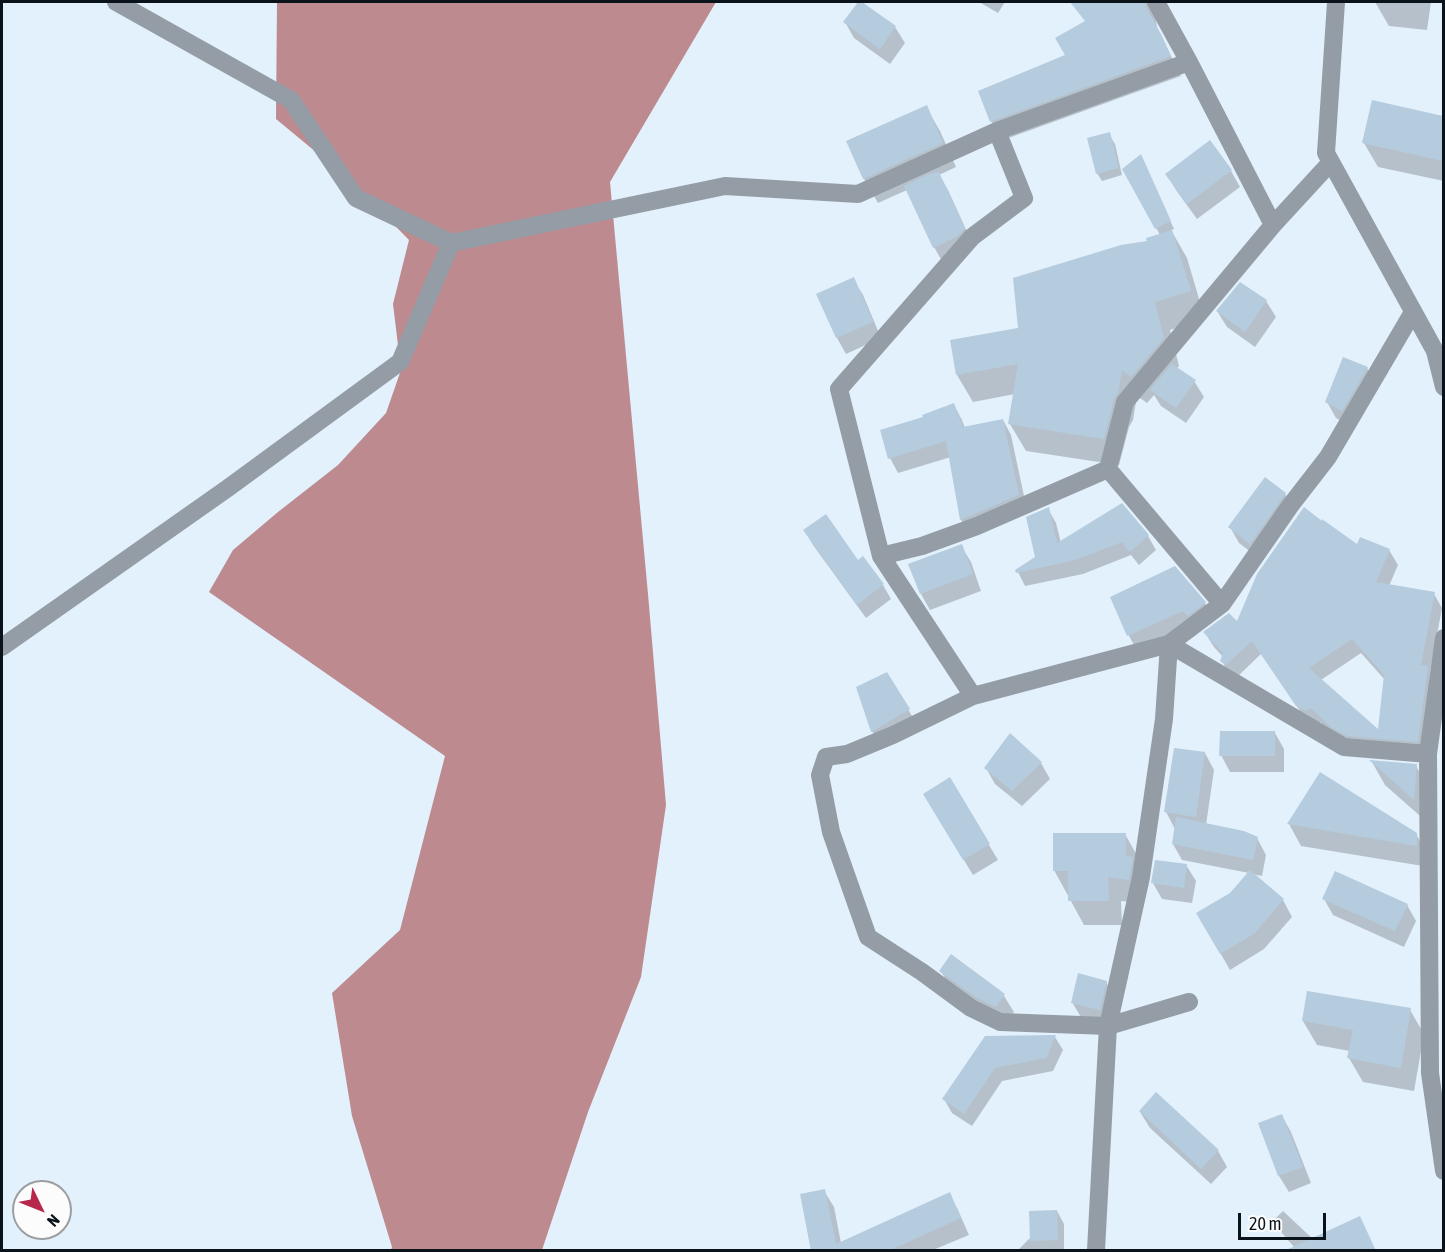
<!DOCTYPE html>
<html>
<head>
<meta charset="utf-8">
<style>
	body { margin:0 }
	#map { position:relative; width:1445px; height:1252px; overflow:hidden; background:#e3f1fd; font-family:"Asap Condensed",sans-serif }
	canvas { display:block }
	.frame { position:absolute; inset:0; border:3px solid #0b131a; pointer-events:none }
	.north { position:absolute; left:12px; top:1180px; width:60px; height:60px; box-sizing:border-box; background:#fcfcfc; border:2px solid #9c9fa2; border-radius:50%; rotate:133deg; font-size:16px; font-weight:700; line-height:24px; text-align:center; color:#0b131a }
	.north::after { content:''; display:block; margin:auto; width:21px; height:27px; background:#b7264b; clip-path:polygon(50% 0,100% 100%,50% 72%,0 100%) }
	.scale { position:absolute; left:1238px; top:1213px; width:88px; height:27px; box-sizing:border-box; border:3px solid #0b131a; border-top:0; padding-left:8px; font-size:18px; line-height:21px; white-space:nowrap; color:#0b131a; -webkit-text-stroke:4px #fcfcfc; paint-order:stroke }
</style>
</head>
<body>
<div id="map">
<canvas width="1445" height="1252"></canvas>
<div class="frame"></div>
<div class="north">N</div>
<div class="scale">20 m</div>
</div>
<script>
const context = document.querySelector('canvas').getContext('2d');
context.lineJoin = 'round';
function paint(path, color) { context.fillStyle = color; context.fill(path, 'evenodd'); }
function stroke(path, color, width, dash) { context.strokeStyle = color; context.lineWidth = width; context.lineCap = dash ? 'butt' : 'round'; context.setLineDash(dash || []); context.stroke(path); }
const water = new Path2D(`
	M277,2H716L610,182L648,594L666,805L641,977L588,1112L542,1250H391L392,1247L352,1116L332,993L400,930L445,756L209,592L233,550L278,512L338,465L386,413L401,370L393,304L409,240L351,181L276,119Z`);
const shadow = new Path2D(`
	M859,2L895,27L905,43L890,64L854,38L845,22Z
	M979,2H1005L998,13Z
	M1072,2H1170L1150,8L1156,20L1157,28L1181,76L1003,140L991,121L1067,56L1097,27Z
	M1375,2H1431L1427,30L1389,26Z
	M1373,102L1444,117V181L1378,167L1364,143Z
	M926,107L940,131L956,167L939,175L948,190L973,245L943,263L934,247L907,190L878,203L864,179L848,141Z
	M1110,136L1115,144L1122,175L1102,181L1097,173Z
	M1144,164L1174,229L1171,230L1187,258L1205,319L1170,330L1179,366L1176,369L1194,381L1204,397L1186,423L1161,406L1154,395L1147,403L1137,396L1133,420L1129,427L1119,465L1026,451L1010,424L1015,394L973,402L957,375L1020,329L1160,235L1124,169Z
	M1231,171L1240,187L1197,219L1176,190L1167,174Z
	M853,279L863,295L881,338L846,354L837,338L818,295Z
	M1241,284L1266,301L1276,317L1255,347L1227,327L1217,311Z
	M1367,368L1376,384L1351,427L1336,418L1327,402Z
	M954,405L962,420L965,428L1003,420L1011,435L1027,510L970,534L961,520L951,457L898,473L890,458L925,418Z
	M1285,494L1294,510L1260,559L1239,543L1230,527Z
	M1121,505L1148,536L1156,550L1139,565L1131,555L1083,574L1025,586L1017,570L1036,558L1048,509L1056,523L1061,543Z
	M805,531L857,562L862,558L883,585L891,599L866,618L813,545Z
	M961,546L971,562L981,591L930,610L921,594Z
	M1358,546L1389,550L1398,565L1389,586L1434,594L1442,608L1430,672L1426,756L1341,741L1320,722L1315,726L1307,721L1261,654L1235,679L1230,676L1222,661L1223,657L1214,647L1205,633L1237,624ZM1361,653L1385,680L1379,732L1321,680Z
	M1112,597L1205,603L1214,619L1138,652L1129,636Z
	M887,674L918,726L881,747L872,731L858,688Z
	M1275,733L1284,749V772H1230L1221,755Z
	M1205,753L1214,770L1206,825L1257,838L1266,855L1262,876L1252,874L1283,900L1292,917L1264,949L1230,970L1198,914L1231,894L1249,873L1182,860L1173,844L1175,829L1166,812Z
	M1372,762L1416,766L1430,790L1428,823L1385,785Z
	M1041,763L1050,779L1022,806L995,784L986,768Z
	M950,780L998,860L973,875L934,811Z
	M1289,824L1416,834L1429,857V867L1301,846Z
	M1125,834L1139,859L1142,903L1121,901L1122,925H1084L1054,870Z
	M1186,865L1196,881L1192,903L1162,899L1153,883Z
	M1324,899L1407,905L1416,921L1404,947L1333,915Z
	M952,957L1004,996L1014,1012L1005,1023L950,987L941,971Z
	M1106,982L1115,998L1109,1025L1082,1019L1072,1002Z
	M1410,1010L1424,1034L1414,1091L1363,1082L1349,1058L1350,1051L1317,1045L1303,1021Z
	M1055,1037L1063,1050L1053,1071L1002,1081L972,1126L952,1113L944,1099L986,1038Z
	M1140,1112L1218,1151L1227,1167L1211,1184L1150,1128Z
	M1282,1116L1291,1132L1311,1183L1289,1192L1279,1176L1260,1124Z
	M824,1191L834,1207L841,1243L949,1194L958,1210L969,1235L933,1250H812Z
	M1057,1211L1064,1224V1250H1018Z
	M1283,1211L1313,1239L1294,1247L1282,1233L1275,1219Z`);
const building = new Path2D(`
	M858,2H862L896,26L880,49L843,22Z
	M1070,2H1145L1146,7L1162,36L1171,56L990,122L978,91L1065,55L1055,38L1085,21Z
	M1372,100L1443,116V161L1362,143Z
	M927,105L943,143L863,179L846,141Z
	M1110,132L1119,168L1096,174L1087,138Z
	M1210,140L1232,170L1187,204L1165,174Z
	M1141,154L1171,221L1155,229L1122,169Z
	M939,172L965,228L958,236L933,248L904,186L929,174Z
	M1172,230L1191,291L1155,302L1164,338L1131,377L1122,370L1118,393L1114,399L1104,439L1008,424L1018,364L956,375L950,340L1018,328L1013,278L1121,245L1147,241L1146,238Z
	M854,277L873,322L836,338L816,294Z
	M1240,282L1267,300L1245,332L1216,311Z
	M1343,357L1368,367L1342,411L1325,402Z
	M1172,364L1196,380L1176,408L1150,390Z
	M954,403L963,427L1003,419L1019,495L960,520L946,441L888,459L880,430L923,417L922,415Z
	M1265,477L1286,493L1250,544L1228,527Z
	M1122,503L1149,535L1130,552L1122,542L1075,560L1016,573L1015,570L1035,557L1026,517L1049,507L1057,543Z
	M1304,507L1322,521V519L1357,544L1360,537L1390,549L1376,582L1435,592L1421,665L1428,666L1418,742L1347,736L1331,727L1311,708L1306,711L1296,706L1252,641L1226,665L1220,661L1223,653L1203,632L1229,613L1237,621L1257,574ZM1352,639L1384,675L1378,729L1309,668Z
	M826,514L858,560L863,556L884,584L857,605L803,530Z
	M962,544L973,574L920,594L908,564Z
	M1175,566L1206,602L1188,616L1183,611L1127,636L1110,597Z
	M887,672L910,709L871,732L856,687Z
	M1220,731H1275V756H1219Z
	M1010,733L1042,762L1012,791L984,768Z
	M1174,748L1205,752L1196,817L1164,812Z
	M1369,760L1417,764L1414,800Z
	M1320,772L1417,833V846L1287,824Z
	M950,777L990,844L963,860L923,794Z
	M1176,817L1244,831L1258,837L1253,860L1172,844Z
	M1053,833H1126V856L1133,857L1129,880L1108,877L1109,901H1068V871H1053Z
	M1155,860L1187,864L1184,888L1151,883Z
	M1250,870L1284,899L1255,933L1220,954L1196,913L1230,893Z
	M1335,871L1408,904L1395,931L1322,899Z
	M951,954L1005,994L996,1007L977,998L939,971Z
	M1078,973L1107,981L1100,1010L1071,1003Z
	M1307,991L1411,1008L1401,1068L1347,1058L1353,1030L1302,1021Z
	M1056,1035L1046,1058L995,1068L964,1114L942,1099L985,1036Z
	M1156,1092L1219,1150L1201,1169L1139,1111Z
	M1282,1114L1303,1167L1278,1176L1258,1123Z
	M825,1189L836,1244L950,1192L961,1218L888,1251H811L800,1194Z
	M1057,1210L1058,1240L1030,1241L1029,1211Z
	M1360,1216L1376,1251H1284Z`);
const minor = new Path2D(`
	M116,2L291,100L356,198L451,243L725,186L858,194L997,131L1189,62
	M1156,2L1189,62L1273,225
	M1336,2L1326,153L1435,351L1444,387
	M1108,469L1222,604
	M881,556L922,546L977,526L1108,469L1125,402L1273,225L1331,162
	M1444,638L1428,754L1430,1073L1444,1171
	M2,647L228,488L400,362L451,243
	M973,696L881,556L839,389L972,237L1024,198L997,131
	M1189,1002L1108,1026L1000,1022L971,1008L922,972L868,937L831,832L820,775L826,757L847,754L893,735L973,696L1169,644L1222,604L1290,506L1328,457L1413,312
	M1096,1250L1108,1026L1141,877L1164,719L1169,644L1344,747L1428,754`);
paint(water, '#bd8a90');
paint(shadow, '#0003');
paint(building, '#b5cbde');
stroke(minor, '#949da6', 18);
</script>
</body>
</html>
